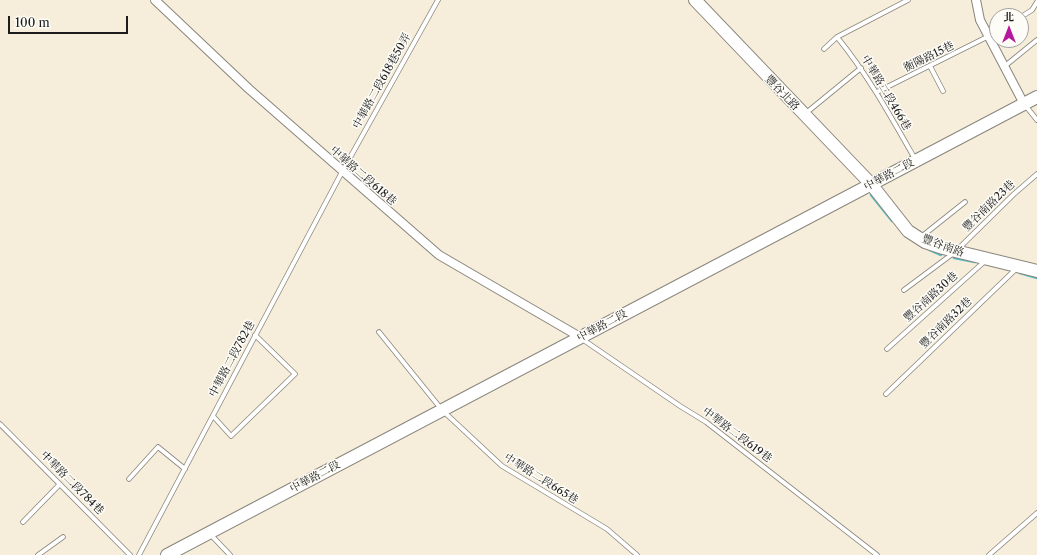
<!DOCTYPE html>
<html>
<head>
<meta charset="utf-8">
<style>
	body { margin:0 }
	#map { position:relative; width:1037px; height:555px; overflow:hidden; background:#f6eedb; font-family:"Libre Caslon Text","Noto Serif TC",serif }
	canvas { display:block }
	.north { position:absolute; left:989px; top:8px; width:40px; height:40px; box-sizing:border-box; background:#fdfcf7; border:1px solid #a3a29f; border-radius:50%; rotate:0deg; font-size:11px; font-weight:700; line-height:16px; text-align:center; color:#1c1c1c }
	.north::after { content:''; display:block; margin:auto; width:14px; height:18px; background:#b5179e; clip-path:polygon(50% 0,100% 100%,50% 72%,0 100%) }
	.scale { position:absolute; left:8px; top:16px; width:120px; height:18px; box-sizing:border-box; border:2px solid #1c1c1c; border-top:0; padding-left:5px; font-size:12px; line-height:14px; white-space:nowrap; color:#1c1c1c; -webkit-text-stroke:3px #fdfcf7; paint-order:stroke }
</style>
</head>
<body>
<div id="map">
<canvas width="1037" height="555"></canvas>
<div class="north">北</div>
<div class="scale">100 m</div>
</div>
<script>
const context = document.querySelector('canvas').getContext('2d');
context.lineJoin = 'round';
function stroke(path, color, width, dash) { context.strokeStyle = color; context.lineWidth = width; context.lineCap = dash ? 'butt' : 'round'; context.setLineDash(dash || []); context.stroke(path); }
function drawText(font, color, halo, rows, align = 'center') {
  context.font = font + ' "Libre Caslon Text","Noto Serif TC",serif'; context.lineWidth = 3; context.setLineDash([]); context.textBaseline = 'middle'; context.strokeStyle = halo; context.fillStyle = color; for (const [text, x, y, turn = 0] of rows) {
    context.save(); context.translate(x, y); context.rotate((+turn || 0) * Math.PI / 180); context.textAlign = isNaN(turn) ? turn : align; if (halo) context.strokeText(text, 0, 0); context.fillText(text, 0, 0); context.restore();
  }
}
const stream = new Path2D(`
	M871,195L892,221
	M930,250L941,255
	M954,258L975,262
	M1020,273L1037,278`);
const lane = new Path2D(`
	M1021,17L1032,10L1037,2
	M837,37C868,75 891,117 915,159
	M824,49L837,37L908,0
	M930,66L943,91
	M1005,66L1037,40
	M877,92L997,32
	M1025,105L1037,120
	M806,113L861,68
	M921,237L965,202
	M904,290L955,252L1014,194L1037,174
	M379,332L442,410L502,466L607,529L637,555
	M582,339L680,406L706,422L877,555
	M887,349L985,261
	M886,394L1017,268
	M213,416L231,436L295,374L255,335
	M0,424L130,555
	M129,479L158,447L185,469
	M23,522L60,484
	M211,535L230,555
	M38,555L63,537
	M139,555L342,172L438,0
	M989,555L1037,513`);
const street = new Path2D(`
	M155,0L249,89L439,255L580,337
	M976,0L980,20L1024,104`);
const secondary = new Path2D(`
	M695,0L871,184L908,231L925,242L943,248L1037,271
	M167,555L1037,97`);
const streetNames = [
	["衡陽路15巷",929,57,-26],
	["中華路二段618巷50弄",382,81,-61],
	["豐谷北路",782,93,46],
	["中華路二段466巷",886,93,59],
	["中華路二段",889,175,-28],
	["中華路二段618巷",363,176,41],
	["豐谷南路23巷",989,206,-44],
	["豐谷南路",943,246,20],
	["豐谷南路30巷",931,297,-42],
	["豐谷南路32巷",946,323,-44],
	["中華路二段",602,326,-28],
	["中華路二段782巷",232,359,-62],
	["中華路二段619巷",737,435,37],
	["中華路二段",315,477,-28],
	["中華路二段665巷",541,479,32],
	["中華路二段784巷",72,483,45]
];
stroke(stream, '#53c0cc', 2.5);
stroke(lane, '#89857c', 5.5);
stroke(street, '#89857c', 10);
stroke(secondary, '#89857c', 14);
stroke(lane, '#fff', 4);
stroke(street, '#fff', 8);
stroke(secondary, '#fff', 12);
drawText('11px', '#1c1c1c', '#fdfcf7', streetNames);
</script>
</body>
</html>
